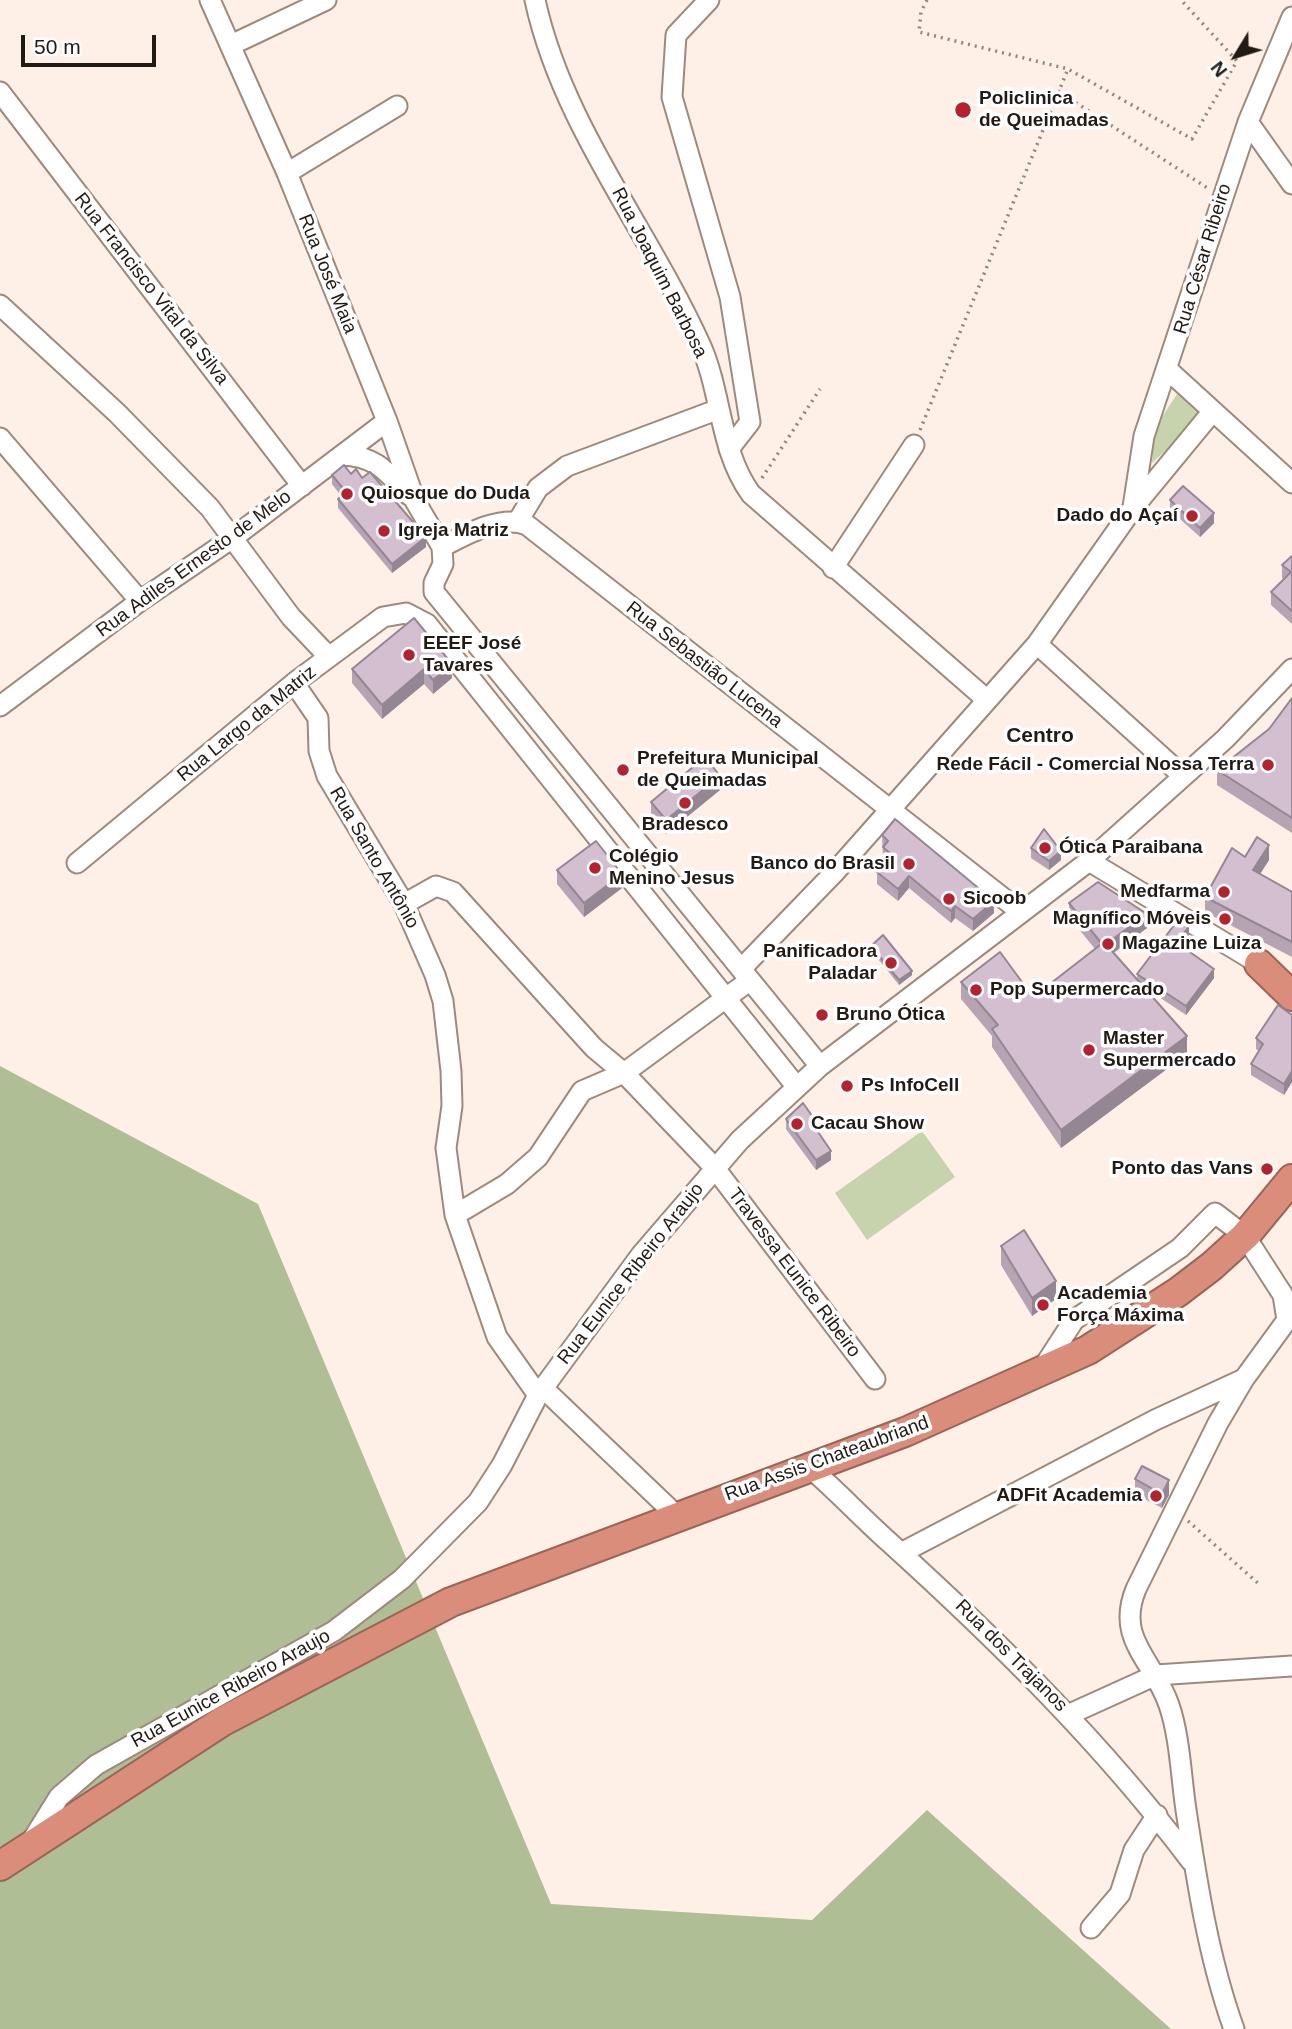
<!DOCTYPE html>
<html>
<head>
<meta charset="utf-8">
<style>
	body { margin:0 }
	#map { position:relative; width:1292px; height:2029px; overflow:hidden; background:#fef0e7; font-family:Helvetica,sans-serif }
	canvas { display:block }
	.north { position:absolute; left:1201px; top:21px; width:70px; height:70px; -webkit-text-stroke:5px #fff; paint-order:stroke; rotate:232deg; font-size:19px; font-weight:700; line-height:28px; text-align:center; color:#221a15 }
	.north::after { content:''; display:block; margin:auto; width:24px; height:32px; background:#221a15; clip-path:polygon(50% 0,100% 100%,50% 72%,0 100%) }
	.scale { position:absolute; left:21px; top:35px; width:135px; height:32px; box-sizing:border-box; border:4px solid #221a15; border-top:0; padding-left:9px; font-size:21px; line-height:24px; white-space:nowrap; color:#221a15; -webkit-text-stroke:5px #fff; paint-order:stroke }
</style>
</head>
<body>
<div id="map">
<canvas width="1292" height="2029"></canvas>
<div class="north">N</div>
<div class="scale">50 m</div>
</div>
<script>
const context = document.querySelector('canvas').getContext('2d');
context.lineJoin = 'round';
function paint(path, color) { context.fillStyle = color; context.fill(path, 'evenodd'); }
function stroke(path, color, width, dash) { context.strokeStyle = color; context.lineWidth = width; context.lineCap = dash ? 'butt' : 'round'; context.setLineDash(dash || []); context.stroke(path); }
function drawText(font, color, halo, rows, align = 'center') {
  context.font = font + ' Helvetica,sans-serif'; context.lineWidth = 7; context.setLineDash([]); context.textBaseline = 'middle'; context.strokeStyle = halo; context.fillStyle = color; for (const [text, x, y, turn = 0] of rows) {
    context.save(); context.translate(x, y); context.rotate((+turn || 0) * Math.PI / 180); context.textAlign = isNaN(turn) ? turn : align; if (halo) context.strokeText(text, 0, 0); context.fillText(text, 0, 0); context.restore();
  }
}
const green = new Path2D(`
	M1181,388L1202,409L1172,445L1152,463L1154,429Z
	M922,1131L955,1177L867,1240L835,1193Z`);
const forest = new Path2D(`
	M0,1066L258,1204L551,1904L812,1920L927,1810L1171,2029H0Z`);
const path = new Path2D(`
	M927,0L921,12L919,32L1068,69L1192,139L1237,61L1181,0
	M1058,91L1209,189
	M920,430L1068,69
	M762,478L820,389
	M1188,1521L1260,1585`);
const minor = new Path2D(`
	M210,0L287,173L387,421L415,501L442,547L443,564L434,583V592L820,1066
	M535,0C562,125 648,229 700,344C722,392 719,450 751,494L986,699
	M709,0L676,35L672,97L730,297L750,422L729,449
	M231,45L326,0
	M0,92L302,486
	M1248,122L1292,184
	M287,173L397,106
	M0,305L117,413L210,508L291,617L329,657
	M1168,370L1292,483
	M0,438L140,601
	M342,455C376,456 387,472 409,495
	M1133,507L1144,436L1248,122L1292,17
	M518,521L538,488L567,466L719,409
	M442,547C465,535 501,514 527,525L1021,912
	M833,568L914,445
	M1037,644L1183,776
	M294,683L318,718L319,751L327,776L404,904L435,975L443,1001L451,1071L452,1106L446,1148L455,1215L497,1337L538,1395
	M0,706L140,601L234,537L387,421
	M1089,861L1268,969
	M77,863L294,683L383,617L406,613L427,624L796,1086
	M404,904L436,886L453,892L594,1048L624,1073L714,1167L875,1379
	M741,969L834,873L1037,644L1133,508L1213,411
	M455,1215L507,1184L538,1157L582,1091L624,1073L749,981
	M1041,1371L1074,1320L1180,1248L1215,1213L1245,1236L1283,1295L1287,1320L1244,1379L1218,1423L1136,1589C1115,1640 1154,1660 1169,1705C1180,1737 1181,1777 1186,1810C1197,1883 1209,1960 1234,2029
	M544,1389L676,1515
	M808,1466C836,1490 861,1517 889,1542C998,1641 1102,1743 1191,1861
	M901,1553L1155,1420L1244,1379
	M1070,1714L1156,1675L1292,1666
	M31,1842L59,1797L96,1765L334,1631L402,1579L478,1502L502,1465L538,1395L641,1255L740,1140L820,1066L1089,861L1225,739L1292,669
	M1091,1928L1120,1894L1134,1850L1157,1815`);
const highway = new Path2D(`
	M1259,964L1292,996
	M0,1866L223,1721L451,1602L905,1432L1088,1350L1178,1292L1212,1266L1245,1236L1292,1179`);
const wall = new Path2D(`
	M351,474L362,478L426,547L392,573L338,508V499L341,496L332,484V475Z
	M1170,500L1214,523L1200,537L1170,510Z
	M1292,556V624L1271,605V592L1284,579L1282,578V565Z
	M414,618L452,678L433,694L424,684L382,719L352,683V669Z
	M1292,698V833L1217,785V770L1269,729Z
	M720,790L666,834L651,816V802Z
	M882,835L994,913L973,931L955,918L951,923L909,888L898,901L877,884V872L886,861L883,859Z
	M1031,848L1061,860L1049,870L1031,858Z
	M1245,857L1269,860L1260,874L1292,892V957L1205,912V897Z
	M557,870L622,888L584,917L557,884Z
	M1069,903L1147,928L1113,953L1137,980V974L1189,936L1182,946L1214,978L1186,1015L1144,987L1187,1054L1061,1148L992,1047V1036L961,999V982L1033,997L1095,949L1069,917Z
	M871,946L912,975L899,985L871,950Z
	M1292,1015V1082L1284,1095L1251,1075V1064L1259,1051L1256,1049V1038Z
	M786,1119L817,1131L831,1160L816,1170L786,1129Z
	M1001,1246L1056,1299L1032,1316L1001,1265Z
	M1135,1479L1169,1495L1162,1508L1135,1494Z`);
const shadedWall = new Path2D(`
	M1214,513V523L1200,537V528Z
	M426,537V547L392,573V564Z
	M452,664V678L433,694V680Z
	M424,669V684L382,719V705Z
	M720,776V790L666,834V820Z
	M1269,845V860L1253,885V870Z
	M1061,851V860L1049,870V861Z
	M622,874V888L584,917V903Z
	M909,876V888L898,901V889Z
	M994,901V913L973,931V919Z
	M955,906V918L951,923V911Z
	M1147,914V928L1104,960V946Z
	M1189,926V936L1177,953V943Z
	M1214,969V978L1186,1015V1006Z
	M912,971V975L899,985V980Z
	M1187,1036V1054L1061,1148V1130Z
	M1292,1071V1082L1284,1095V1084Z
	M831,1151V1160L816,1170V1160Z
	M1056,1281V1299L1032,1316V1298Z
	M1169,1480V1495L1162,1508V1494Z`);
const building = new Path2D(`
	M344,465L351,474L356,469L362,478L370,472L426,537L392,564L338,499L346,492L332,475Z
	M1183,486L1214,513L1200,528L1170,500Z
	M1292,556V611L1271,592L1291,572L1282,565Z
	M414,618L452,664L433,680L424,669L382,705L352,669Z
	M1292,698V818L1217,770L1269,729Z
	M705,757L720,776L666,820L651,802Z
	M895,819L994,901L973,919L955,906L951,911L909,876L898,889L877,872L892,855L883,847L888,841L882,835Z
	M1044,829L1061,851L1049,861L1031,848Z
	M1257,837L1269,845L1253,870L1292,892V942L1205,897L1232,848L1245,857Z
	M596,841L622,874L584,903L557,870Z
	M1098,882L1147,914L1106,944L1104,942L1102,944L1069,903Z
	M1178,920L1189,926L1177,943L1214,969L1186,1006L1137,974Z
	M883,935L912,971L899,980L871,946Z
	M1104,942L1187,1036L1061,1130L992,1029L998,1025L961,982L1000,952L1033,997Z
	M1278,1005L1292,1015V1071L1284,1084L1251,1064L1263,1044L1256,1038Z
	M803,1103L817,1123L814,1126L831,1151L816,1160L786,1119Z
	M1024,1230L1056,1281L1032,1298L1001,1246Z
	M1142,1466L1169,1480L1162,1494L1135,1479Z`);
const markers = [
	[963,110,9,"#b4222e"],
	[347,494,7,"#b4222e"],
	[1192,516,7,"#b4222e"],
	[384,531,7,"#b4222e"],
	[409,655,7,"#b4222e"],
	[1268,765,7,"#b4222e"],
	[623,770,7,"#b4222e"],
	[685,803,7,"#b4222e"],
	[1045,848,7,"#b4222e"],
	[909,864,7,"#b4222e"],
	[595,868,7,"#b4222e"],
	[1224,892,7,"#b4222e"],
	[949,899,7,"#b4222e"],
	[1225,919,7,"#b4222e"],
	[1108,944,7,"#b4222e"],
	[891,963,7,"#b4222e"],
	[976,990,7,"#b4222e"],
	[822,1015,7,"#b4222e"],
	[1089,1050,7,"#b4222e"],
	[847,1086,7,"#b4222e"],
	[797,1124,7,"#b4222e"],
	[1267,1169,7,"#b4222e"],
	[1043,1305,7,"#b4222e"],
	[1156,1496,7,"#b4222e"]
];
const poiNames = [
	["Policlinica",979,99],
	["de Queimadas",979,121],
	["Quiosque do Duda",361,494],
	["Dado do Açaí",1178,516,"right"],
	["Igreja Matriz",398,531],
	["EEEF José",423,644],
	["Tavares",423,666],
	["Prefeitura Municipal",637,759],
	["de Queimadas",637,781],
	["Rede Fácil - Comercial Nossa Terra",1254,765,"right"],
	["Bradesco",685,825,"center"],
	["Ótica Paraibana",1059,848],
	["Colégio",609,857],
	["Menino Jesus",609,879],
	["Banco do Brasil",895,864,"right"],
	["Medfarma",1210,892,"right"],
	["Sicoob",963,899],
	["Magnífico Móveis",1211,919,"right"],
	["Magazine Luiza",1122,944],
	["Panificadora",877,952,"right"],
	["Paladar",877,974,"right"],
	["Pop Supermercado",990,990],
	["Bruno Ótica",836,1015],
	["Master",1103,1039],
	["Supermercado",1103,1061],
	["Ps InfoCell",861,1086],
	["Cacau Show",811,1124],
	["Ponto das Vans",1253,1169,"right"],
	["Academia",1057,1294],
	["Força Máxima",1057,1316],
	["ADFit Academia",1142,1496,"right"]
];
const streetNames = [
	["Rua César Ribeiro",1203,259,-73],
	["Rua Joaquim Barbosa",659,273,63],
	["Rua José Maia",327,274,68],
	["Rua Francisco Vital da Silva",151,289,52],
	["Rua Adiles Ernesto de Melo",194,564,-36],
	["Rua Sebastião Lucena",704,665,38],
	["Rua Largo da Matriz",247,724,-39],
	["Rua Santo Antônio",374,858,60],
	["Travessa Eunice Ribeiro",794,1273,53],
	["Rua Eunice Ribeiro Araujo",631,1274,-52],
	["Rua Assis Chateaubriand",827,1459,-20],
	["Rua dos Trajanos",1011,1656,45],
	["Rua Eunice Ribeiro Araujo",231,1689,-29]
];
const neighbourhoodNames = [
	["Centro",1040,736]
];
paint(green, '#c6d3ad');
paint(forest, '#b0be95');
stroke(minor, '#9e8a7c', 23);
stroke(highway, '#9a6557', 32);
stroke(path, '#91867f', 3.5, [2, 5]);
stroke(minor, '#fff', 19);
stroke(highway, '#db8d7b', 28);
paint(wall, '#b6a4b3');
paint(shadedWall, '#948692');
paint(building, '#d4bfd0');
stroke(building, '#948692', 2);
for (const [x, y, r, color] of markers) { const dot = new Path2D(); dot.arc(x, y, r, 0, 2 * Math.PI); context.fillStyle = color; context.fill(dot); stroke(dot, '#fff', 2.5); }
drawText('bold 19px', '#221a15', '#fff', poiNames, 'left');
drawText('19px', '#221a15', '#fff', streetNames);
drawText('bold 21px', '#221a15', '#fff', neighbourhoodNames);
</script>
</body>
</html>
